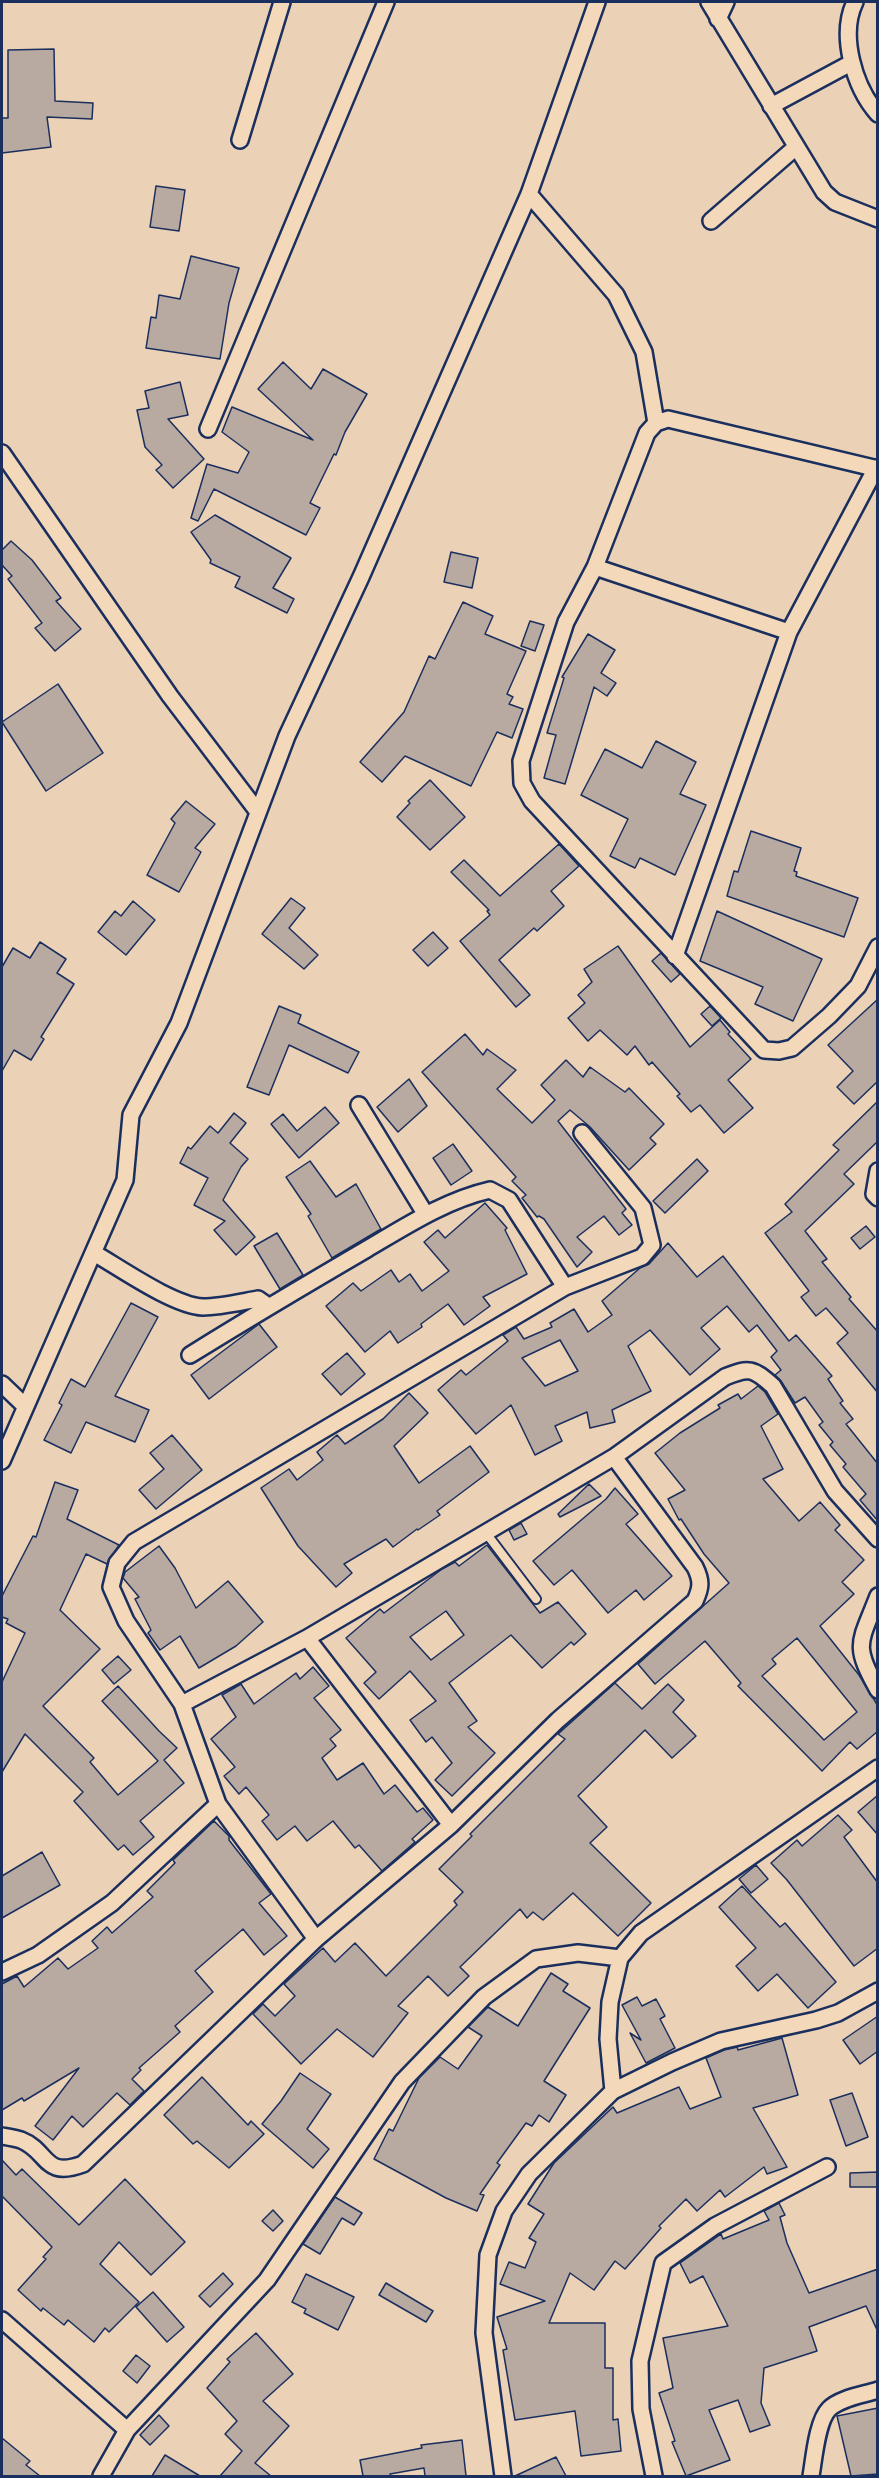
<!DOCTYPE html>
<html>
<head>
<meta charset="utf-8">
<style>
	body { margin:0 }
	#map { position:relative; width:879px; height:2478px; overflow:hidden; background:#ebd1b6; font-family:"Balsamiq Sans",sans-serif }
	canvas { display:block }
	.frame { position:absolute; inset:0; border:3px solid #1b2f5e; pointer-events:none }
</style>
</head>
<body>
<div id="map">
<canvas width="879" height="2478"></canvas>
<div class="frame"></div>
</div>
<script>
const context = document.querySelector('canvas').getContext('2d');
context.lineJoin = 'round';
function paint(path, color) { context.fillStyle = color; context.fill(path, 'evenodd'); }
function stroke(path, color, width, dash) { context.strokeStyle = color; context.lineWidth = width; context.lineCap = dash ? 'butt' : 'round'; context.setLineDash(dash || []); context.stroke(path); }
const building = new Path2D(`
	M54,49L55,101L93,103L92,119L47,117L51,147L2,153V118H8V50Z
	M156,186L185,190L179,231L150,227Z
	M191,256L239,268L229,303L220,359L146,348L151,317L156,318L159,295L180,299Z
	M283,362L311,389L323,369L367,394L345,432L336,455L334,454L310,503L320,508L306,535L214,489L198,521L191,518L207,464L238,473L249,452L222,432L232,407L313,440L258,389Z
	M180,382L188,415L168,419L204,459L173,488L156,470L162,465L145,447L137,410L149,408L145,391Z
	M215,515L291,558L273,588L294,599L287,613L235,587L240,577L210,563L211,560L191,532Z
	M11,541L32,560L61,598L56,601L81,629L55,651L35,628L42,623L8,579L12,576L2,565V550Z
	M451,552L478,558L472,588L444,582Z
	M463,602L493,616L485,634L526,651L507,694L513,697L509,704L523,709L512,738L497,732L471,786L405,756L382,782L360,762L404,712L429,656L435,659Z
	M530,621L544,625L535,651L521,646Z
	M588,634L615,650L601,673L616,683L607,696L594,687L565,784L544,778L556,735L547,733L564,678L562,677Z
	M58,684L103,753L46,791L2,722Z
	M656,741L696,762L680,794L706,805L675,875L640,858L635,868L610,856L628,819L581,795L605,749L642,768Z
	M430,780L465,817L430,850L397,817L410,803L408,801Z
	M186,801L215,824L195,848L201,852L179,892L147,875L175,823L171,819Z
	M751,831L801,848L794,871L797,872L796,876L858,898L844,937L727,896L734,871L738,872Z
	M559,844L579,866L551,891L564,906L537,931L534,928L499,960L530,995L516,1007L460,941L490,915L487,911L489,910L451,872L464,860L500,896Z
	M291,898L305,908L289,928L318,955L304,969L262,934Z
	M133,901L155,920L126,955L98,932L115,911L121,916Z
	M717,911L822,959L793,1021L755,1004L763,987L700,961Z
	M433,932L448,948L428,966L413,950Z
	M40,942L66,959L57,973L74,984L41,1037L44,1039L31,1060L14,1050L2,1071V967L13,948L30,958Z
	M618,946L690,1047L720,1020L730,1032L728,1034L751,1059L728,1080L753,1108L724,1133L700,1105L691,1112L677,1096L680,1094L652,1062L649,1065L635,1046L627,1055L600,1030L588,1041L568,1018L585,1003L578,995L592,982L584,969Z
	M661,953L680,974L671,982L652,961Z
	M878,999V1081L854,1104L837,1087L853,1071L828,1045Z
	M279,1006L301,1015L298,1023L359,1052L348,1073L289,1045L269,1095L247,1087Z
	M710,1006L721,1018L712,1026L701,1014Z
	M465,1034L483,1055L487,1049L516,1070L497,1089L532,1123L555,1100L541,1085L566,1060L583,1077L590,1067L625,1092L629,1088L664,1124L650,1138L656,1144L629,1170L590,1127L570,1110L558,1121L626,1209L622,1213L632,1225L619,1235L604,1216L577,1237L592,1252L577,1267L544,1219L539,1216L537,1217L522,1198L526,1195L512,1181L516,1177L422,1072Z
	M409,1079L427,1106L398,1132L377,1107Z
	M878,1101V1141L844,1174L854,1184L805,1231L827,1259L822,1262L851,1297L849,1299L878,1332V1393L837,1343L848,1333L826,1308L816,1316L801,1297L809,1291L765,1233L792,1212L785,1204L839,1150L833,1145Z
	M325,1107L339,1123L299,1158L271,1124L283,1114L297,1131Z
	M234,1113L246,1123L230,1143L248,1159L241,1167L223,1200L255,1237L236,1255L214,1230L225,1221L194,1205L208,1178L180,1163L188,1147L191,1149L210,1126L218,1133Z
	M453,1144L472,1171L451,1185L433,1158Z
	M697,1159L708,1171L665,1213L653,1201Z
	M310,1161L336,1197L356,1184L381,1229L332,1258L308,1216L311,1214L286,1177Z
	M485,1203L507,1228L505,1230L527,1274L483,1297L490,1306L464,1325L448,1304L421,1324L422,1327L398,1343L390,1331L365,1352L326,1306L353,1283L361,1291L391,1270L399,1282L410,1274L422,1291L449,1271L424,1242L438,1230L445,1238Z
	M866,1226L875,1237L860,1249L851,1238Z
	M277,1233L303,1275L280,1289L254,1246Z
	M668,1243L697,1277L723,1256L789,1341L796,1335L832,1376L828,1379L843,1401L840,1403L853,1419L846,1424L878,1464V1521L860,1500L866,1494L843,1467L846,1464L830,1445L833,1442L819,1425L823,1422L805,1397L795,1403L781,1381L775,1375L781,1370L771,1357L777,1351L757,1325L749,1332L727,1306L701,1328L720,1349L690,1375L650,1330L628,1346L651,1391L612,1410L615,1422L590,1428L587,1412L555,1426L562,1441L535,1455L511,1405L476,1434L438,1390L461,1370L466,1375L508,1341L503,1335L516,1327L524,1339L552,1327L550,1323L574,1309L588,1332L612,1315L602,1301L640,1268L649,1264ZM560,1340L578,1371L545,1386L522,1358Z
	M131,1303L158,1317L115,1396L149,1410L135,1442L86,1422L71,1453L44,1440L62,1405L59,1403L71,1379L85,1387Z
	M259,1324L277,1347L209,1399L191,1375Z
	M347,1353L365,1374L341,1395L322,1374Z
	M758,1386L765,1392L778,1414L761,1426L783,1469L763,1479L799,1521L820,1502L840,1525L835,1530L864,1560L842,1582L854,1594L820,1626L859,1675L878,1706V1731L857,1749L850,1742L822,1771L738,1686L741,1683L705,1641L655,1684L638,1664L729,1583L704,1554L681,1519L679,1520L668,1499L685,1490L655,1453L680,1433L720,1408L718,1405L738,1394L741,1399ZM797,1638L857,1712L824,1740L762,1676L776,1664L772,1659Z
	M409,1393L428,1413L394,1446L419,1483L470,1446L489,1472L437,1511L440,1515L418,1530L417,1529L393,1547L386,1539L344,1564L352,1573L336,1587L298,1546L261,1488L289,1469L297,1480L323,1460L317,1452L337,1435L345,1444L383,1419Z
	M172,1435L202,1470L156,1509L139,1490L164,1469L150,1453Z
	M55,1482L78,1490L67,1519L119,1545L107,1564L86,1554L60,1610L100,1649L43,1706L94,1758L90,1762L118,1795L158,1761L102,1701L118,1686L159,1731L177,1748L164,1760L184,1783L140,1821L154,1837L133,1855L124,1845L118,1850L74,1801L83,1792L25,1734L2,1772V1682L25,1633L6,1623L8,1619L2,1617V1596L33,1536L36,1537Z
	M589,1484L601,1496L560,1517L558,1514Z
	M615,1488L638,1514L626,1524L672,1576L644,1600L636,1590L608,1613L572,1570L554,1585L533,1561L606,1499Z
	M521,1523L527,1534L514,1540L509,1530Z
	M487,1545L540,1613L558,1602L586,1634L574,1645L571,1642L542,1668L511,1635L449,1683L477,1721L468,1727L495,1753L452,1796L435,1780L452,1763L432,1737L426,1742L410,1720L436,1701L410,1671L379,1699L364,1683L376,1672L346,1638L380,1609L384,1613L442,1569L455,1562L459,1566ZM446,1611L464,1635L431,1660L410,1637Z
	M159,1546L175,1568L196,1608L228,1581L263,1622L236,1646L199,1668L180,1636L160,1650L148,1633L151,1630L135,1599L139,1597L123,1578L125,1572Z
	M118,1656L131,1670L114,1684L102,1670Z
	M313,1667L329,1686L314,1698L341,1730L330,1739L336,1746L322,1758L337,1780L363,1763L384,1794L395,1785L417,1812L423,1808L433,1820L412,1839L415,1842L382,1871L359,1845L355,1848L333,1821L307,1841L295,1826L277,1840L262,1821L269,1815L246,1787L239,1794L224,1776L235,1767L211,1739L236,1717L222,1695L241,1684L254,1704L296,1673L300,1679Z
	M615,1683L642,1709L668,1684L684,1700L673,1712L696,1736L672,1758L645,1730L578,1796L607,1827L590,1843L651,1903L618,1936L573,1893L543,1920L533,1912L527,1918L520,1909L460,1967L469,1976L448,1996L428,1976L398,2006L408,2013L373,2057L337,2029L301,2064L253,2014L263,2004L275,2016L295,1996L284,1984L323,1948L335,1962L355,1943L386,1976L457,1905L454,1901L463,1892L439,1869L472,1836L470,1834L565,1739L558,1734Z
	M878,1795V1835L858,1812Z
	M838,1815L852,1830L844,1837L878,1883V1948L854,1966L787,1880L771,1863L797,1840L802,1846Z
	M214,1821L229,1836V1840L271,1894L259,1903L287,1936L264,1955L243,1929L195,1971L213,1992L175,2026L180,2032L139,2068L141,2070L132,2079L144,2091L130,2105L117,2093L83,2127L72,2116L53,2140L35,2126L79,2068L24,2101L22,2098L2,2110V1984L17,1976L24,1987L58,1958L68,1969L98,1948L92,1941L107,1927L112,1933L153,1897L147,1891L175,1863L173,1860Z
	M42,1852L60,1885L2,1918V1876Z
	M756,1865L768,1879L751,1893L739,1879Z
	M742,1886L780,1927L785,1923L836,1982L808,2008L777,1974L758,1991L736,1966L756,1948L719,1907Z
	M551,1973L568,1984L563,1991L590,2008L544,2081L566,2095L549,2122L539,2115L532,2126L526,2123L497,2163L500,2165L480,2194L484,2195L477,2211L446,2198L374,2159L389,2129L393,2131L419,2078L440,2057L458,2069L482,2036L468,2027L488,2007L518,2026Z
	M637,1997L642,2006L656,1999L665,2016L660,2019L675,2048L646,2063L630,2033L641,2040L622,2005Z
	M878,2016V2051L860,2064L843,2040Z
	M782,2038L798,2095L753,2108L787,2167L767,2174L764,2167L725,2197L720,2190L697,2211L686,2199L659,2226L661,2228L625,2269L615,2261L594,2290L570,2273L549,2323H605V2368H613V2420L618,2419L621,2451L581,2456L575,2411L515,2420L503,2350L507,2349L497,2317L545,2301L500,2284L509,2262L525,2268L536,2242L529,2238L544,2214L528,2204L554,2163L613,2107L617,2113L679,2087L690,2109L721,2097L706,2058L724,2050L737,2047L738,2050Z
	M300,2073L331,2094L307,2129L329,2149L313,2168L262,2124L281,2101Z
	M202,2077L248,2125L251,2121L264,2134L229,2168L197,2141L193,2144L164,2115Z
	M852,2093L868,2137L846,2146L830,2100Z
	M2,2160L16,2175L22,2169L79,2225L125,2179L185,2242L151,2275L119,2242L100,2264L139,2302L109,2332L105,2328L94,2342L68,2320L64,2325L43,2308L41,2311L18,2290L46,2259L43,2257L52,2247L2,2196Z
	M878,2172V2187H850V2173Z
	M335,2197L362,2213L354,2225L342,2218L320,2254L303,2244Z
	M779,2203L785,2215L780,2217L787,2243L809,2293L878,2269V2332L866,2306L809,2327L817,2351L764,2368L761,2403L770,2425L750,2432L738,2400L709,2410L730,2460L686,2476L672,2442L675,2441L659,2393L673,2388L663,2338L728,2326L703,2276L690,2283L680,2263L721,2234L723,2239L769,2220L764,2211Z
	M273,2210L283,2221L273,2231L262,2221Z
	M223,2273L233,2284L210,2307L199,2296Z
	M306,2274L354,2297L338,2330L304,2313L306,2309L292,2302Z
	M386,2283L433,2311L426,2322L379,2295Z
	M153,2292L184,2327L167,2342L136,2307Z
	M256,2333L293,2374L263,2401L289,2426L255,2463L271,2476H220L242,2451L225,2434L237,2421L207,2388L230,2362L227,2359Z
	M136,2355L150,2366L137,2383L123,2371Z
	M878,2408V2474L851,2476L837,2416Z
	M159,2415L169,2426L150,2445L140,2435Z
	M2,2438L30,2461L26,2465L40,2476H2Z
	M462,2440L466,2476H425L424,2468L390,2474L391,2476H363L360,2460L422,2448L421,2445Z
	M165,2455L200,2476H152Z
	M556,2457L566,2476H515Z`);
const lane = new Path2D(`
	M486,1533L536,1599`);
const street = new Path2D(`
	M709,2L824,192L835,202L878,219
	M855,2C839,35 854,87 878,114
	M718,19L726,2
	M771,106L851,63
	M240,140L282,2
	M529,194L616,295L644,352L656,423
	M711,221L796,147
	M208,429L386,2
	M2,453L170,696L258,812
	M878,469L668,419L656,423L647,433L595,567L566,622L521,761L522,783L532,801L764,1050L779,1051L792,1048L829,1016L858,986L878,947
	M595,567L789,632
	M675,956L789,632L876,468
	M359,1105L426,1215
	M582,1133L643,1208L652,1245L642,1257L565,1287L134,1542L117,1563L111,1587L126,1621L182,1704L218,1804L316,1939L451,1825L558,1720L695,1601C701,1588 702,1581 695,1567L614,1457
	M878,1171L874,1194L878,1198
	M94,1253C120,1268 174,1306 203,1307C220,1307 241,1302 258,1299L268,1306
	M190,1355C248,1319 307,1284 367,1249C406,1226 446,1200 490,1190L509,1200L565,1287
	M2,1384L25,1406
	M2,1461L125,1180L131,1115L179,1023L287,736L361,577L529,194L597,2
	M878,1596C860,1643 852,1644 878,1690
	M307,1638L451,1825
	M182,1704L307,1638L614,1457L725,1377C749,1367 753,1368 773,1386L835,1491L878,1539
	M2,1972L38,1955L112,1903L218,1804
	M613,2091L608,2039L610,2002L620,1958L641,1933L878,1768
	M2,2136C8,2137 15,2138 21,2140C49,2151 43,2179 83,2164L316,1939
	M2,2320L127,2430
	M101,2476L127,2430L267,2280L402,2082L484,1997L536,1959L578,1953L620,1958
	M503,2476L484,2333L488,2255L504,2211L529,2174L613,2091L672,2062L721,2041L816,2020L838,2013L878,1991
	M654,2476L641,2409L640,2361L663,2263L715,2226L827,2167
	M811,2476C814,2459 817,2421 829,2409C840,2398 863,2395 878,2390`);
paint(building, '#b8a9a1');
stroke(building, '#1b2f5e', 1.5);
stroke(lane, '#1b2f5e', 12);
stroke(street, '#1b2f5e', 20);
stroke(lane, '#f4d8ba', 8);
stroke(street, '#f4d8ba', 15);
</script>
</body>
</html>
